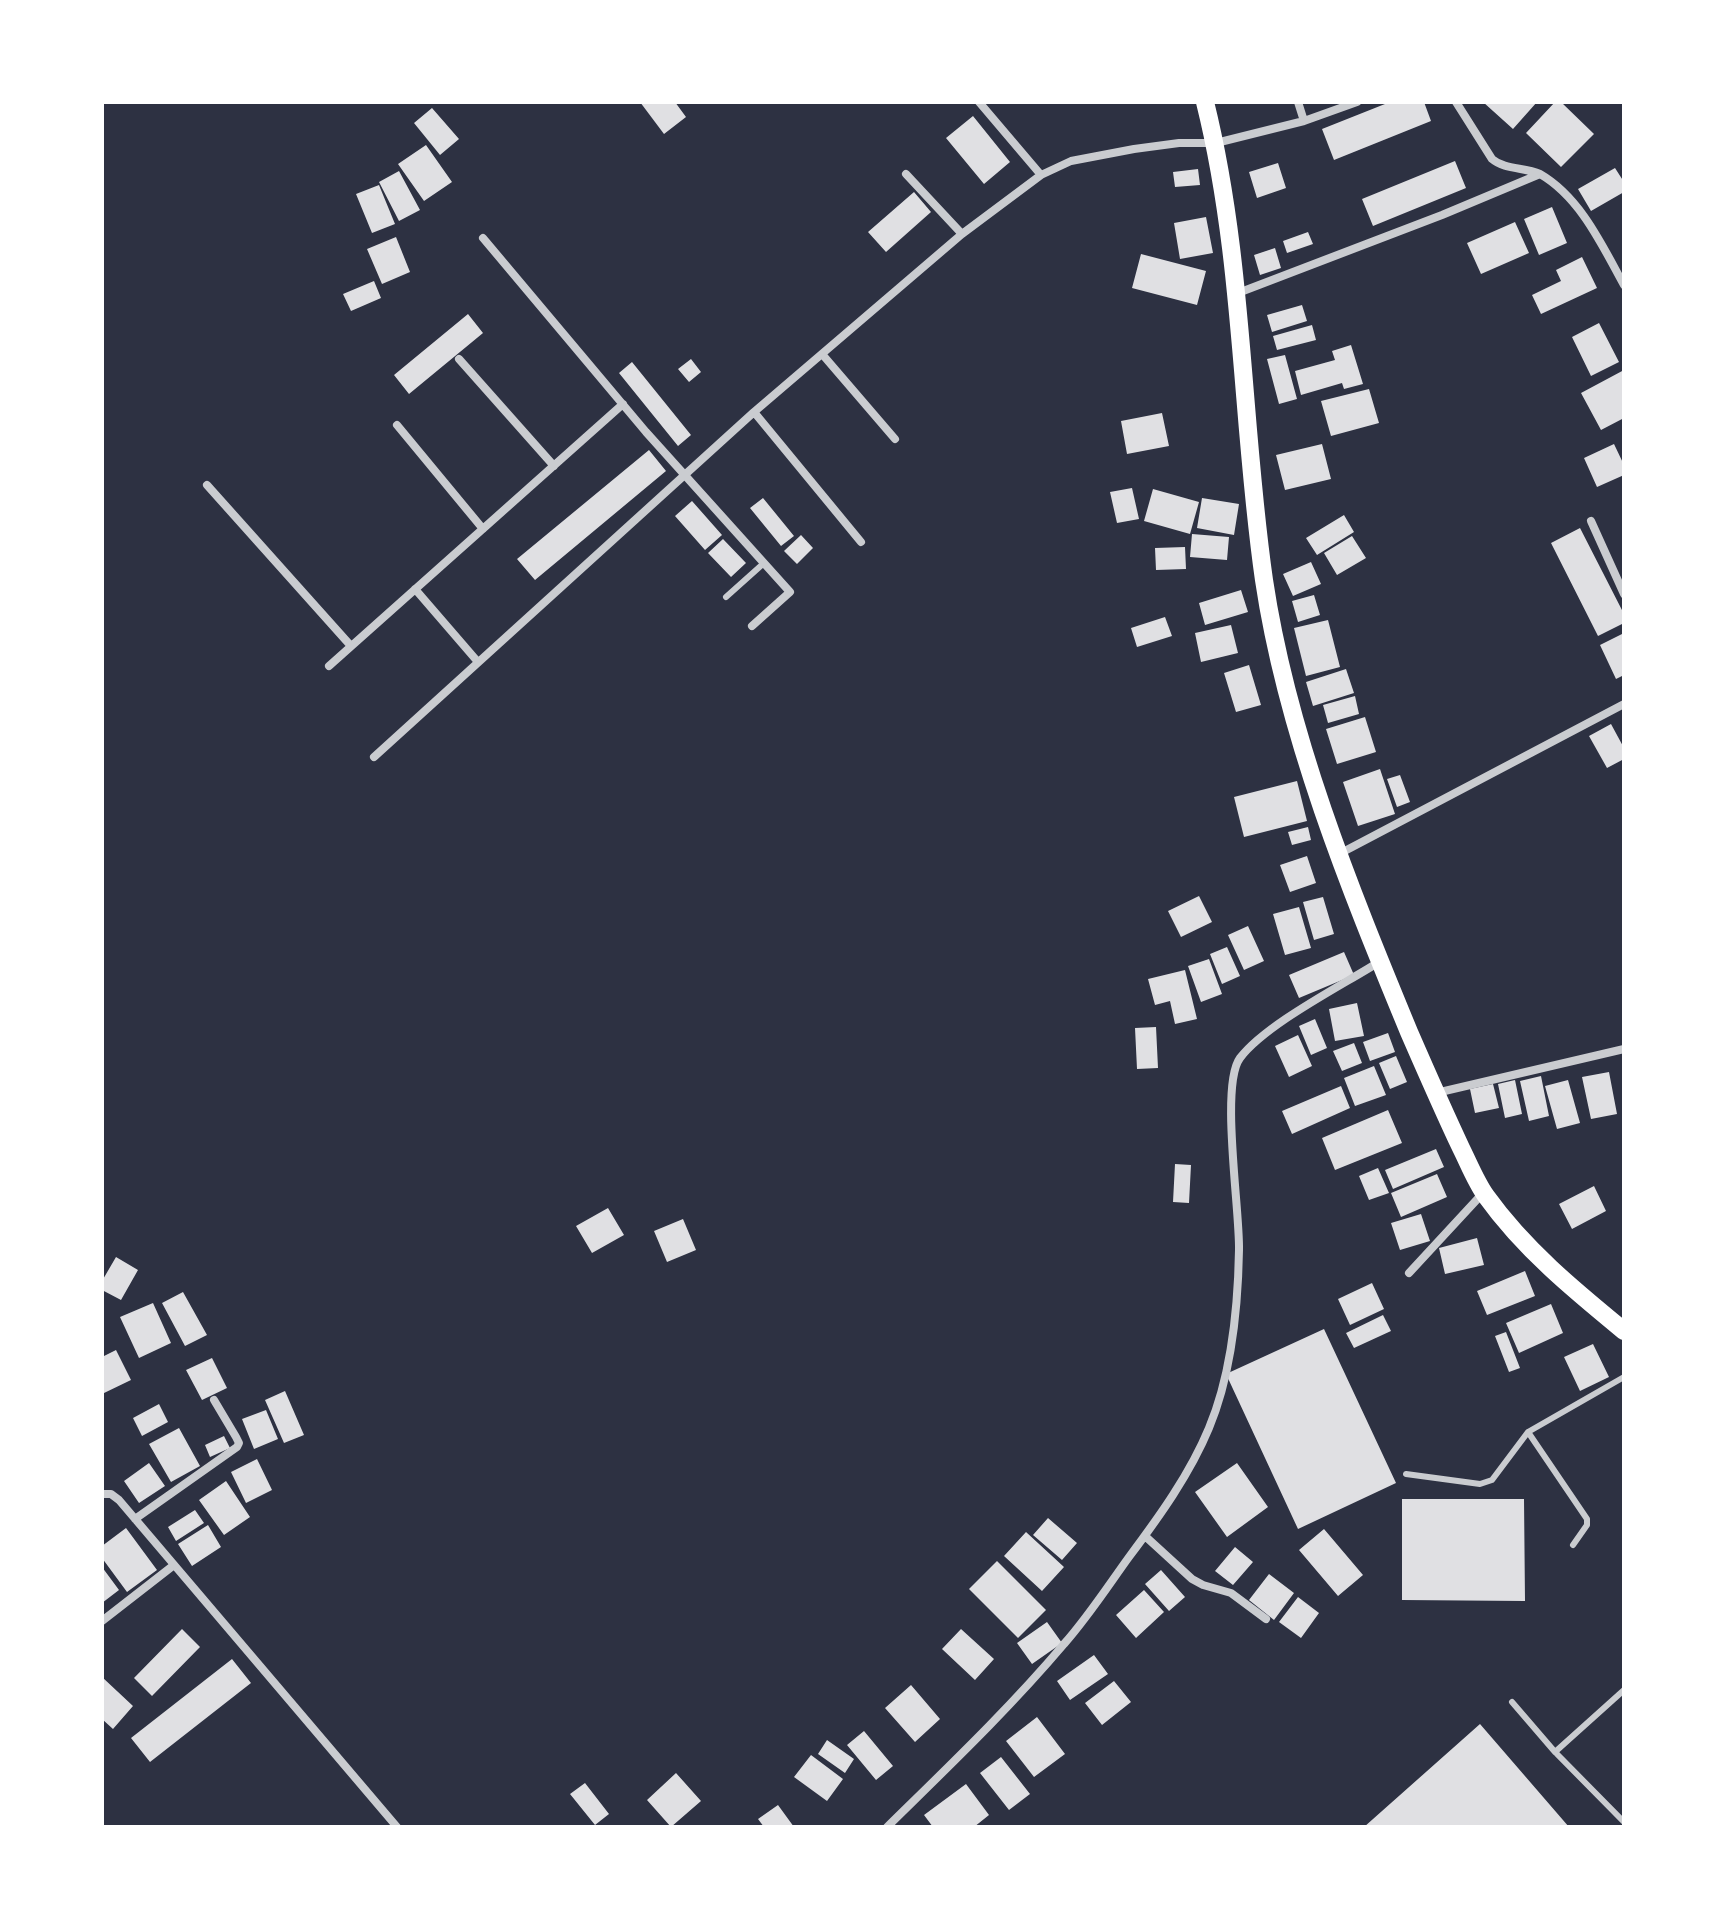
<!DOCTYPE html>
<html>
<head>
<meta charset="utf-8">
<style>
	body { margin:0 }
	#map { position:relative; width:1726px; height:1929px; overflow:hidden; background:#2d3142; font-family:"DM Sans",sans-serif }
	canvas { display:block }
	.frame { position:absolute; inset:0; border:104px solid #fff; pointer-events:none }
</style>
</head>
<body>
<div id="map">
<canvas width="1726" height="1929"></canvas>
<div class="frame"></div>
</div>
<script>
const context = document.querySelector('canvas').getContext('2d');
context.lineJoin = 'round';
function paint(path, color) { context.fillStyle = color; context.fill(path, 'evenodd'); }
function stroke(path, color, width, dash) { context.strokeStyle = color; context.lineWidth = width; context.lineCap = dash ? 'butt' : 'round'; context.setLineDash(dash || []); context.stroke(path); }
const building = new Path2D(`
	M640,102H675L686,117L664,134Z
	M1390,102H1424L1431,121L1334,160L1322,129Z
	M1483,102H1537L1513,129Z
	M1555,102H1561L1594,134L1561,167L1526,133Z
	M432,108L459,139L440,155L414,123Z
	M973,116L1010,162L984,184L946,138Z
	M426,145L452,182L424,201L398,164Z
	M1455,161L1466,188L1373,226L1362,199Z
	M1278,163L1286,188L1257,198L1249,172Z
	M1615,168L1624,182V192L1591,211L1578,189Z
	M1198,169L1200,185L1175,187L1173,172Z
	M399,171L420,210L399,221L379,182Z
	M379,185L395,224L372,233L356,194Z
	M914,192L931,212L886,252L868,232Z
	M1552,207L1567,243L1539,255L1524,219Z
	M1206,217L1213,253L1180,259L1174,223Z
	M1515,222L1529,253L1481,274L1467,243Z
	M1308,232L1313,244L1287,253L1283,241Z
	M396,237L410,272L382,284L367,249Z
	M1275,248L1281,268L1260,275L1254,255Z
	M1141,254L1206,271L1197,305L1132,288Z
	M1582,257L1597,288L1541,314L1532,295L1561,281L1556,270Z
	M374,281L381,298L351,311L343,294Z
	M1302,305L1307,321L1272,332L1267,315Z
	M468,314L483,333L409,394L394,375Z
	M1599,323L1619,362L1591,376L1572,337Z
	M1312,325L1316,340L1277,350L1273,336Z
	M1351,345L1363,384L1344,389L1342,383L1301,395L1295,371L1335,360L1332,351Z
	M1285,355L1297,399L1279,404L1267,359Z
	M691,359L701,372L689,382L678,369Z
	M632,362L691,435L678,446L619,373Z
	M1624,370V418L1601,430L1581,393Z
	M1369,389L1379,423L1331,436L1321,401Z
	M1162,413L1169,446L1127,454L1121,421Z
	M1322,444L1331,479L1285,490L1276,455Z
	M1614,444L1624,465V475L1597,487L1584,458Z
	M649,450L666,471L535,580L517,559Z
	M1132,488L1139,519L1117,523L1110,492Z
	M1153,489L1199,502L1190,534L1144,521Z
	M763,498L794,536L781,546L750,508Z
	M1202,498L1239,504L1234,535L1197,528Z
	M692,501L722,535L705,550L675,516Z
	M1344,515L1354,532L1317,555L1306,538Z
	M1580,528L1624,614V623L1598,636L1551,543Z
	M1192,534L1229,537L1227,560L1190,557Z
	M801,535L813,548L797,564L784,551Z
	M1352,536L1366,558L1337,575L1324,553Z
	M723,539L746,563L731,577L708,553Z
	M1185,547L1186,569L1156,570L1155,548Z
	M1311,562L1321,584L1293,596L1283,574Z
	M1241,590L1248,612L1205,625L1199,603Z
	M1314,595L1320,615L1298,622L1292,601Z
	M1165,617L1172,636L1137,647L1131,628Z
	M1328,620L1340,667L1306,676L1294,628Z
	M1231,625L1238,653L1201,662L1195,633Z
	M1624,633V675L1616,679L1600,645Z
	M1249,665L1261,705L1236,712L1224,673Z
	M1346,669L1354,693L1313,706L1306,682Z
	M1355,696L1359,714L1328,723L1323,705Z
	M1365,717L1376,752L1337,764L1326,729Z
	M1611,724L1624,748V759L1607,768L1589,736Z
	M1380,769L1395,814L1358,826L1343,782Z
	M1400,775L1410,802L1397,807L1387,779Z
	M1297,781L1307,821L1244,837L1234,797Z
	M1308,827L1311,840L1292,845L1288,832Z
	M1307,856L1316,883L1290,892L1280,865Z
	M1199,896L1212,922L1181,937L1168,911Z
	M1323,897L1334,934L1314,940L1303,902Z
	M1299,907L1311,948L1285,955L1273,914Z
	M1248,926L1264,961L1244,970L1228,935Z
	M1227,947L1240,976L1222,984L1210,954Z
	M1344,952L1354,975L1299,998L1289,975Z
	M1209,959L1222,994L1201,1002L1188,966Z
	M1185,970L1197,1019L1175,1024L1170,1001L1155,1005L1148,979Z
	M1357,1003L1364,1036L1335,1041L1329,1009Z
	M1315,1019L1327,1048L1311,1055L1299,1026Z
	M1156,1027L1158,1068L1137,1069L1135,1028Z
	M1388,1033L1395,1052L1370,1061L1363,1042Z
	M1298,1035L1312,1066L1289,1077L1275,1046Z
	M1354,1043L1362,1063L1342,1071L1333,1051Z
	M1396,1056L1407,1082L1390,1089L1379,1063Z
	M1374,1066L1386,1095L1355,1106L1344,1078Z
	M1609,1072L1617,1114L1591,1119L1582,1077Z
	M1541,1076L1549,1116L1529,1121L1520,1081Z
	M1515,1080L1522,1114L1505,1118L1498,1084Z
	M1568,1080L1580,1123L1557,1129L1545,1086Z
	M1493,1084L1499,1108L1475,1113L1470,1089Z
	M1341,1086L1350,1108L1292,1134L1282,1111Z
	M1388,1110L1402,1143L1335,1170L1322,1138Z
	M1436,1149L1444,1167L1393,1189L1385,1170Z
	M1175,1164L1191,1165L1189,1203L1173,1202Z
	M1378,1168L1389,1193L1369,1200L1359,1176Z
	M1437,1174L1447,1197L1401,1217L1391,1193Z
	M1594,1186L1606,1211L1572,1229L1559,1204Z
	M608,1208L624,1235L592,1253L576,1226Z
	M1421,1214L1430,1241L1400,1250L1391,1223Z
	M683,1219L696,1250L667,1262L654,1231Z
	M1477,1238L1484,1265L1445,1274L1439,1248Z
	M116,1257L138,1270L121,1300L102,1290V1281Z
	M1525,1271L1535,1296L1487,1315L1477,1291Z
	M1372,1283L1384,1309L1350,1325L1338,1299Z
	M183,1292L207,1335L185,1346L162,1303Z
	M153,1303L171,1343L139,1358L120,1317Z
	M1551,1304L1563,1333L1519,1353L1506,1323Z
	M1383,1315L1391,1331L1354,1348L1346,1333Z
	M1324,1329L1396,1483L1298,1529L1226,1374Z
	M1506,1332L1520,1368L1509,1372L1495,1336Z
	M1593,1344L1609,1377L1580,1391L1564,1357Z
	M116,1350L131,1380L102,1394V1357Z
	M212,1358L227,1388L202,1400L186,1370Z
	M285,1391L304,1435L284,1443L265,1400Z
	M159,1404L168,1422L142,1436L133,1418Z
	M266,1410L278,1439L254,1449L242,1419Z
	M179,1428L200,1466L171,1482L149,1444Z
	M224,1436L230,1448L210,1457L205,1445Z
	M257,1459L272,1490L246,1503L231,1472Z
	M149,1463L165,1486L139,1503L124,1481Z
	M1237,1463L1268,1507L1227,1537L1195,1492Z
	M226,1481L250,1517L224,1535L199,1500Z
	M1402,1499H1524L1525,1601L1402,1600Z
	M195,1510L204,1523L176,1541L168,1527Z
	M1048,1518L1077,1543L1062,1560L1033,1535Z
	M208,1525L221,1547L192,1566L178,1544Z
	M126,1528L157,1570L127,1592L102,1558V1546Z
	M1324,1529L1363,1575L1338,1596L1299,1550Z
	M1026,1532L1064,1567L1042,1591L1004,1556Z
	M1235,1547L1253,1562L1233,1585L1215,1571Z
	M997,1561L1046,1610L1018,1638L969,1589Z
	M102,1567L119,1590L102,1603Z
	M1161,1570L1185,1597L1169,1611L1145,1584Z
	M1269,1574L1294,1593L1274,1620L1249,1600Z
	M1144,1590L1164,1612L1136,1638L1116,1615Z
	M1298,1597L1319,1613L1301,1638L1279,1622Z
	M1047,1622L1062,1643L1032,1664L1017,1643Z
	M182,1629L200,1647L152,1696L134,1678Z
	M961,1629L994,1659L975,1680L942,1649Z
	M1094,1655L1108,1674L1070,1700L1057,1681Z
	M232,1659L251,1683L150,1762L131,1738Z
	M102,1677L133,1706L113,1729L102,1719Z
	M1114,1681L1131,1702L1102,1725L1085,1703Z
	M911,1685L940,1719L915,1742L885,1708Z
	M1037,1717L1065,1754L1034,1777L1006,1741Z
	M1480,1724L1569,1827H1364Z
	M864,1731L893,1766L876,1780L847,1745Z
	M827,1740L854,1759L845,1773L818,1754Z
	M811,1755L843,1779L827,1801L794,1777Z
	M1001,1757L1030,1794L1009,1810L980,1773Z
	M676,1773L701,1801L671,1827L647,1800Z
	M585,1783L609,1814L595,1825L570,1794Z
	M966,1784L989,1815L974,1827H933L924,1815Z
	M778,1805L794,1827H764L758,1819Z`);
const service = new Path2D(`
	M726,597L764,563
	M1528,1432L1587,1519V1525L1573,1545
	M1406,1474L1480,1484L1492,1480L1528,1432L1624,1377
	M1624,1690L1555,1752L1624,1822
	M1512,1702L1555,1752`);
const minor = new Path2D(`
	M979,102L1041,175
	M1298,102L1304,121
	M1456,102L1492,159C1505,170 1524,167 1540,174
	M906,174L962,234
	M483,238L646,432L790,592L752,626
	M1238,293L1442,215L1540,174C1580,197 1602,245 1624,285
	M822,354L895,439
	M459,359L554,466
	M754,412L861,542
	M397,425L483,529
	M207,485L351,646
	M1591,521L1624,594
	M415,589L478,662
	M329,666L623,404
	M374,757L754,412L962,234L1041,175L1071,161L1134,149L1179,143H1216L1304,121L1357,102
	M1339,854L1624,704
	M1436,1093L1624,1049
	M1409,1273L1483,1193
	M102,1494H111L119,1500L397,1827
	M135,1519L237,1447L239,1443L236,1437L214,1400
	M1145,1536L1192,1579L1203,1585L1231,1593L1266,1619
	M102,1621L174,1565
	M887,1827C947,1768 1009,1709 1064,1644C1088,1617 1108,1586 1129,1557C1159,1517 1190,1474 1209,1428C1232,1373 1238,1309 1239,1250C1240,1210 1220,1085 1240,1058C1266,1024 1341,986 1379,962`);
const primary = new Path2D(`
	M1205,102C1244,259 1241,421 1264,580C1287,735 1350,889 1409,1032C1426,1071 1443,1110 1461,1148C1469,1164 1476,1182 1486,1196C1524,1249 1574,1290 1624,1331`);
paint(building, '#e0e0e3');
stroke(service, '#caccd0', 6);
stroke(minor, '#caccd0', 8);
stroke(primary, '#fff', 18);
</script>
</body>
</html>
